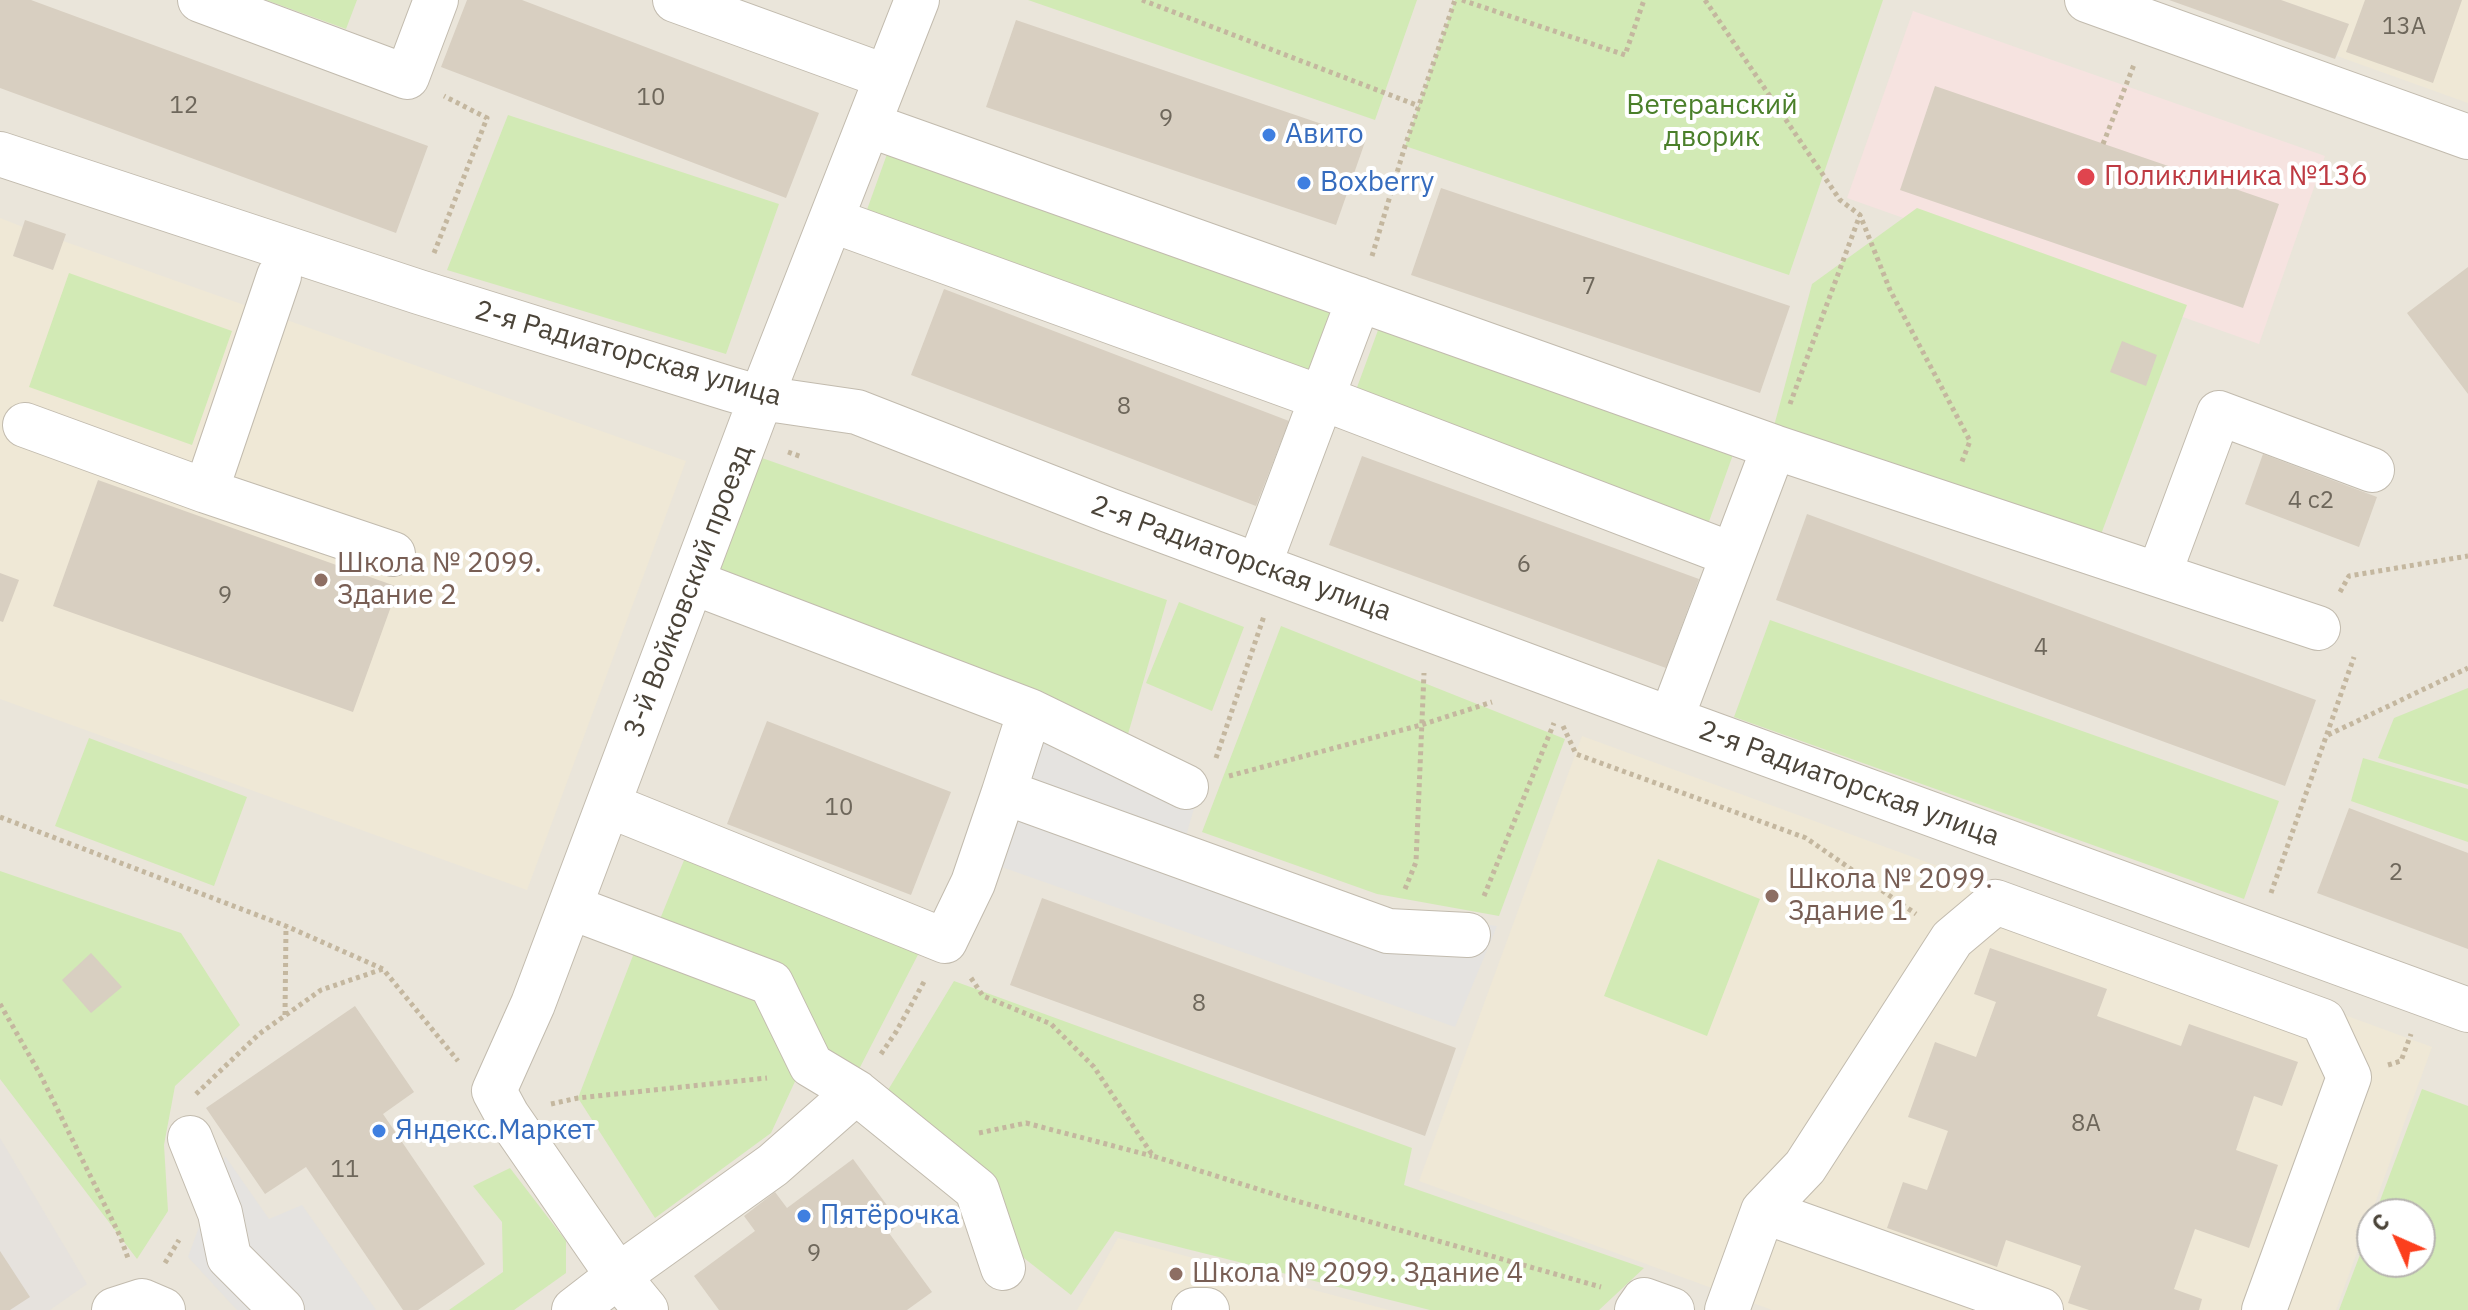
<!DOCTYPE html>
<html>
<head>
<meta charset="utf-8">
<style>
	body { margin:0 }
	#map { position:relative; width:2468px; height:1310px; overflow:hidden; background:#f6f3ec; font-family:"IBM Plex Sans",sans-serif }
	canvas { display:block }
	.north { position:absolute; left:2356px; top:1198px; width:80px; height:80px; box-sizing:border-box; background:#fff; border:2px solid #b7b4b0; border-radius:50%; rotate:315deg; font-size:22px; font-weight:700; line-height:32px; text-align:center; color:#4b4439 }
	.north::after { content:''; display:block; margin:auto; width:28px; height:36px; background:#fc3f1d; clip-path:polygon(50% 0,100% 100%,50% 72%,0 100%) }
</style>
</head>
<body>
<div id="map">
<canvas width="2468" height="1310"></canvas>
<div class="north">С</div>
</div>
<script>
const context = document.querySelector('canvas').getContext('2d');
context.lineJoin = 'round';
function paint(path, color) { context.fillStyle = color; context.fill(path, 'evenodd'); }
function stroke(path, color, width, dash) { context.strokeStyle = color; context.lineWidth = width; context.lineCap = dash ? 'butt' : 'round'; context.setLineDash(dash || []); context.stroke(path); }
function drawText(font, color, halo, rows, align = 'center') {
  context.font = font + ' "IBM Plex Sans",sans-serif'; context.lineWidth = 8; context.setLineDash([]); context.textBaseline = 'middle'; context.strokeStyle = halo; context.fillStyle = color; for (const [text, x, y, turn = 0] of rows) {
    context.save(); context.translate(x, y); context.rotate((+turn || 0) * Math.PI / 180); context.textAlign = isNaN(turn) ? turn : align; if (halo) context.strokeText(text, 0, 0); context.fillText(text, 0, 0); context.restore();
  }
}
const residential = new Path2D(`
	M0,0H2468V1310H0ZM2372,1214H2420V1262H2372Z`);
const industrial = new Path2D(`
	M0,1138L87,1284L50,1310H0Z`);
const education = new Path2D(`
	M2281,0H2468V103L2337,56L2348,24Z
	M0,218L23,227L13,256L53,270L63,241L686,461L527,890L0,699Z
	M1582,736L2432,1047L2336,1310H1772L1419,1181Z
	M1118,1238L1389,1310H1077Z`);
const medical = new Path2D(`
	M1913,11L2325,156L2259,344L1847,198Z`);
const green = new Path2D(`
	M266,0H357L346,29Z
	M1028,0H1417L1375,120Z
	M1455,0H1883L1789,275L1405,146Z
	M508,115L779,204L726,354L447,270Z
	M891,143L1336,305L1309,379L864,218Z
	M1917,208L2187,305L2100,537L1774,426L1812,284Z
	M69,273L232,331L192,445L29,387Z
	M1381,322L1735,449L1707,527L1352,401Z
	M762,458L1167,600L1128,734L716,579Z
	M1179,602L1244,627L1212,711L1146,683Z
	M1770,620L2279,801L2244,899L1734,717Z
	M1281,626L1565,739L1499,916L1377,894L1202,832Z
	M2468,688V785L2378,758L2394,718Z
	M89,738L247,797L214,886L55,826Z
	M2363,758L2468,789V842L2351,801Z
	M689,848L924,943L856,1075L658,924Z
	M1658,859L1760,899L1707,1036L1604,996Z
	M0,871L181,933L240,1025L175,1086L164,1145L168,1211L137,1259L0,1079Z
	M634,953L760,994L798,1075L771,1133L655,1218L578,1098Z
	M954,981L1412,1148L1404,1185L1644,1268L1599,1310H1430L1115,1231L1071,1295L1010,1247L885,1095Z
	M2422,1089L2468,1106V1310H2339L2372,1223V1262H2420V1214H2375Z
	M510,1168L566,1241V1273L514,1310H449L503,1272L502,1222L473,1186Z`);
const parking = new Path2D(`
	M1044,711L1203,777L1184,843L1372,909L1497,926L1455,1027L996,865Z
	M225,1156L269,1219L302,1205L376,1310H237L188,1257Z`);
const building = new Path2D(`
	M0,0H31L428,146L396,233L0,88Z
	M467,0H522L819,113L786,198L441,67Z
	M2169,0H2281L2349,24L2335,59Z
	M2365,0H2462L2433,83L2346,52Z
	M1016,20L1366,139L1336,225L986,107Z
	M1935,86L2279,204L2243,308L1900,190Z
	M1441,188L1790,306L1760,393L1411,275Z
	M25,220L66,234L53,270L13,256Z
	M2468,267V394L2407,313Z
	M944,289L1289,421L1256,506L911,375Z
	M2122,341L2157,355L2146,386L2110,372Z
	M2263,454L2377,497L2359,547L2245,504Z
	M1362,456L1699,579L1666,668L1329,545Z
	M98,480L398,587L353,712L53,606Z
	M1807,514L2316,700L2285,786L1776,600Z
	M0,573L19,580L3,622L0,621Z
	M767,721L951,792L911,895L727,824Z
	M2349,808L2468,853V949L2317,893Z
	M1042,898L1456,1048L1425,1136L1010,985Z
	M1990,948L2107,989L2097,1016L2181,1046L2189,1024L2298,1062L2282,1106L2254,1096L2236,1150L2278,1165L2249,1248L2195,1229L2174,1289L2202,1299L2199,1310H2089L2068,1303L2081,1266L2006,1240L1997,1267L1887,1228L1903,1182L1927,1190L1948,1131L1908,1117L1935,1042L1976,1057L1996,1002L1974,994Z
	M91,953L122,987L91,1013L62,980Z
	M355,1006L414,1092L383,1114L485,1264L418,1310H403L306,1167L265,1194L206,1108Z
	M853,1159L900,1223L889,1233L932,1292L907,1310H719L694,1276L755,1231L744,1216L775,1192L787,1208Z
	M0,1251L30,1297L10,1310H0Z`);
const path = new Path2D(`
	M1142,0L1419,106
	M1462,0L1625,55L1644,0
	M1705,0L1840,200L1860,215L1890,290L1970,441L1961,464
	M2103,144L2135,62
	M434,253L487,118L444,96
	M1372,256L1405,146L1455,0
	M1790,404L1860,215
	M788,452L802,457
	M2340,592L2349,576L2468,556
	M1563,726L1576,754L1806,838L1916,914
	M2328,735L2468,668
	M1216,758L1264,616
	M1229,776L1421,725L1492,702
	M0,817L286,926L383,969L458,1061
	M1405,889L1416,862L1424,673
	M2271,893L2354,657
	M1484,896L1554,723
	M971,978L983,996L1051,1024L1094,1067L1153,1156L1286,1198L1601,1287
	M0,1004L40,1074L120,1236L128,1258
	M285,1015L286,926
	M881,1054L896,1032L925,980
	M2388,1065L2401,1061L2411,1034
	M196,1094L259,1034L321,990L383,969
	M551,1104L578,1098L767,1078
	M979,1133L1026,1123L1152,1156
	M165,1263L179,1240`);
const minor = new Path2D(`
	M200,0L407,77L436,0
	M675,0L887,77
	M2087,0L2468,137
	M869,125L1774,447
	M0,154L419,292L730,389L761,398L857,412L1108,510L1671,719L2468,1010
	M831,220L1322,398L1733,555
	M25,425L206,491L393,554
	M206,491L279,276
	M1259,565L1359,299
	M2159,574L2219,413L2372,470
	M692,582L1030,711L1004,792L1388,931L1468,935
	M1030,711L1186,787
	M1671,719L1774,447L2318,628
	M608,805L945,941L973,883L1004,792
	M570,907L771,983L811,1065L856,1092L977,1190L1003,1268
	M190,1138L220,1213L229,1257L282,1310
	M1763,1211L2041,1310
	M114,1310L142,1301L163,1310
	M574,1310L618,1276L773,1165L856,1092
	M646,1310L618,1276L507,1115L494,1091L533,1004L761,398L917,0
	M1194,1310H1207
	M1637,1310L1644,1300L1672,1310
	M1727,1310L1763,1211L1805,1167L1952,939L1996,902L2323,1021L2349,1077L2264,1310`);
const markers = [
	[1269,135,8,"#3f7fe0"],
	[2086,177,10,"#e0444e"],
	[1304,183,8,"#3f7fe0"],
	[321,580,8,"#8d6e63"],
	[1772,896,8,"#8d6e63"],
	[379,1131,8,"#3f7fe0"],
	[804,1216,8,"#3f7fe0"],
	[1176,1274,8,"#8d6e63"]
];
const numberNames = [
	["13А",2404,27],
	["10",651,98],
	["12",184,106],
	["9",1166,119],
	["7",1589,287],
	["8",1124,407],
	["4 с2",2311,501],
	["6",1524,565],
	["9",225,596],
	["4",2041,648],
	["10",839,808],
	["2",2396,873],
	["8",1199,1004],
	["8А",2086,1124],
	["11",345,1170],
	["9",814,1254]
];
const parkNames = [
	["Ветеранский",1712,106],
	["дворик",1712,138]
];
const shopNames = [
	["Авито",1285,135],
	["Boxberry",1320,183],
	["Яндекс.Маркет",395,1131],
	["Пятёрочка",820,1216]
];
const healthNames = [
	["Поликлиника №136",2104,177]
];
const streetNames = [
	["2-я Радиаторская улица",628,354,16],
	["2-я Радиаторская улица",1241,559,20],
	["3-й Войковский проезд",689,591,-69],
	["2-я Радиаторская улица",1849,784,20]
];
const educationNames = [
	["Школа № 2099.",337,564],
	["Здание 2",337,596],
	["Школа № 2099.",1788,880],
	["Здание 1",1788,912],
	["Школа № 2099. Здание 4",1192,1274]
];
paint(residential, '#eae5da');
paint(industrial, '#e6e2dd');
paint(education, '#efe8d6');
paint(medical, '#f6e3e0');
paint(green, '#d2eab5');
paint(parking, '#e5e3e0');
paint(building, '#d8cfc1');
stroke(minor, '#c2bbae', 46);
stroke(path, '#c4b79f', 5, [4, 4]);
stroke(minor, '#fff', 44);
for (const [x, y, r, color] of markers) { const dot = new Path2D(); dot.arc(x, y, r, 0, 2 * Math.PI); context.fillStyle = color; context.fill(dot); stroke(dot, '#fff', 3); }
drawText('24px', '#6e675b', null, numberNames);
drawText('28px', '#4a7f2a', '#fff', parkNames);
drawText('28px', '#366cbe', '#fff', shopNames, 'left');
drawText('28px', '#be3a42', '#fff', healthNames, 'left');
drawText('28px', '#4b4439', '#fff', streetNames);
drawText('28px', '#785e54', '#fff', educationNames, 'left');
</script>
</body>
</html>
